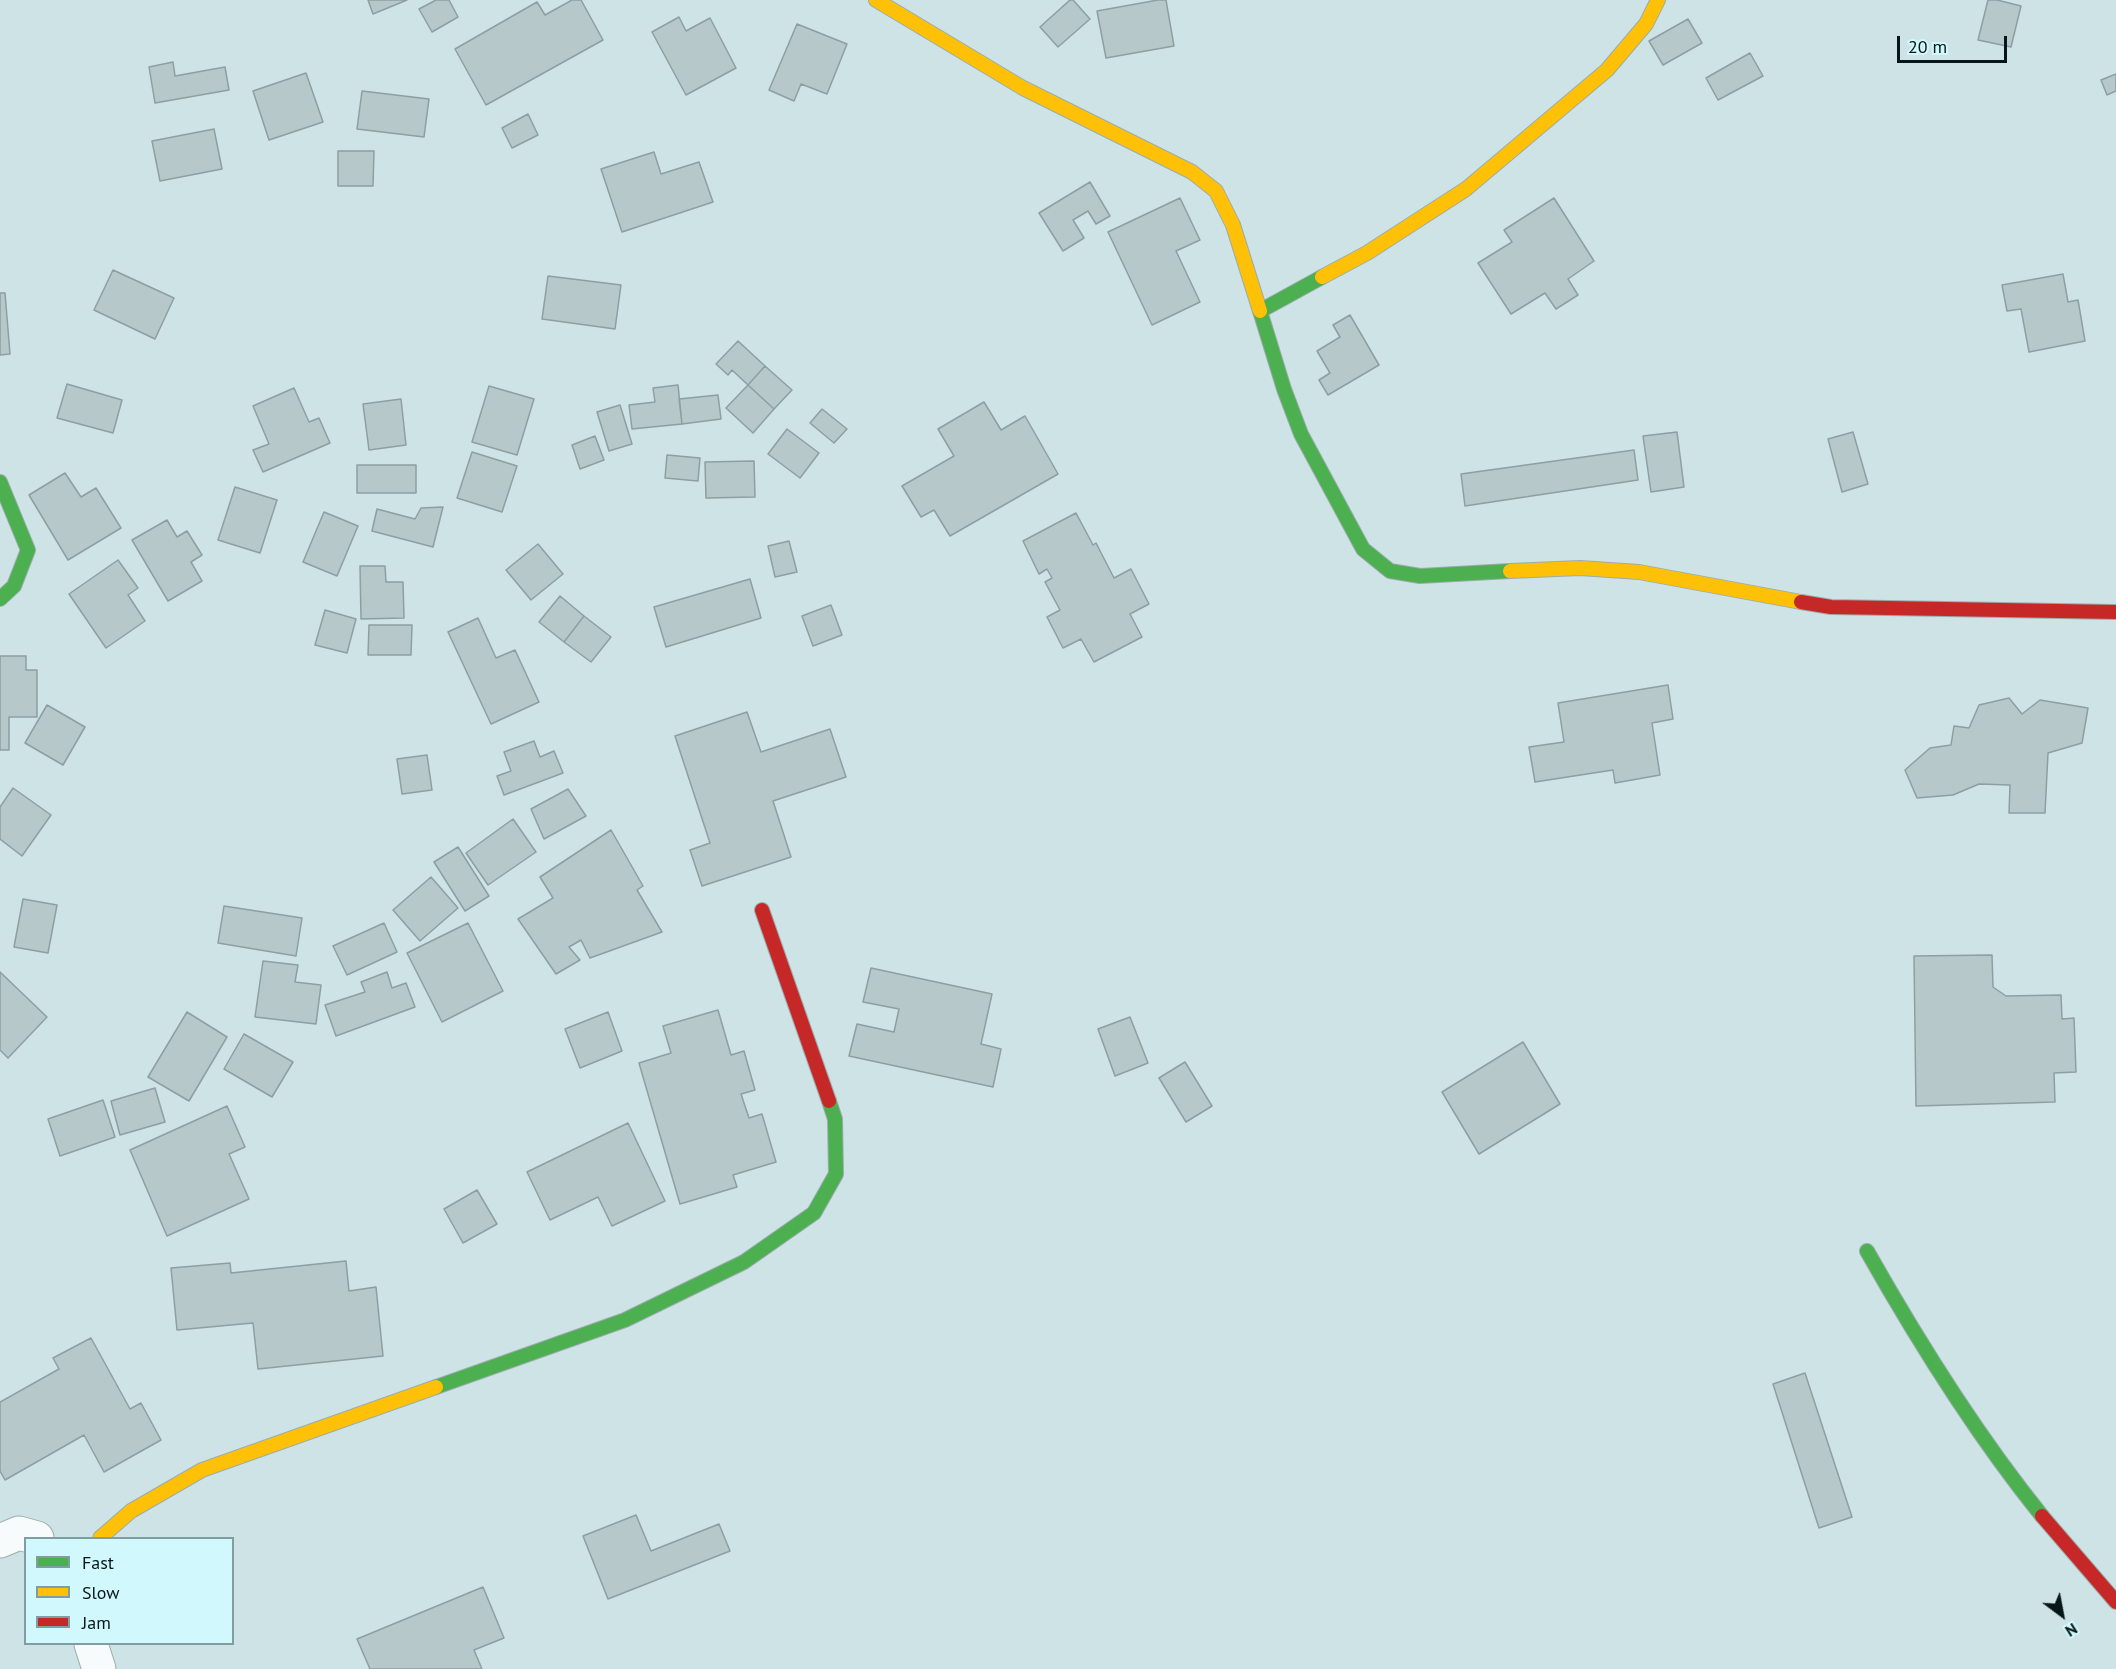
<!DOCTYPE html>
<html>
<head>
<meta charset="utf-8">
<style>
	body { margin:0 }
	#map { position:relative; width:2116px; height:1669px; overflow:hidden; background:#cde3e5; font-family:"PT Sans",sans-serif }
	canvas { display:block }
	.legend { position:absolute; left:24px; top:1537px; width:210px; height:108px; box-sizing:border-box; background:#d0f8fd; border:2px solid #809ea1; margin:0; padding:8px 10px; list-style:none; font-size:18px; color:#071617 }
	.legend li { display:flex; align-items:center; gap:12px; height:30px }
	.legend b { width:30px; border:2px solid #809ea1 }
	.north { position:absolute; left:2032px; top:1585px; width:60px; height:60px; -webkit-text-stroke:4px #d0f8fd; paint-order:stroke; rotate:148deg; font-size:16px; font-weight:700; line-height:24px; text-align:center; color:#071617 }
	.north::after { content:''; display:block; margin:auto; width:21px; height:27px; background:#071617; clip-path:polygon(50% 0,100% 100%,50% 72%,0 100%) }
	.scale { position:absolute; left:1897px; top:36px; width:110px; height:27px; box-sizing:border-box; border:3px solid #071617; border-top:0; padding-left:8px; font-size:18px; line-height:21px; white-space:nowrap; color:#071617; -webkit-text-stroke:4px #d0f8fd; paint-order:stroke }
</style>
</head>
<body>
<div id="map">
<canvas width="2116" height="1669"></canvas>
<ul class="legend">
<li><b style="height:8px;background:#4caf50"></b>Fast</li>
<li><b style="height:8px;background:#ffc107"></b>Slow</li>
<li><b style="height:8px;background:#c62828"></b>Jam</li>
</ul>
<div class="north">N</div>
<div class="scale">20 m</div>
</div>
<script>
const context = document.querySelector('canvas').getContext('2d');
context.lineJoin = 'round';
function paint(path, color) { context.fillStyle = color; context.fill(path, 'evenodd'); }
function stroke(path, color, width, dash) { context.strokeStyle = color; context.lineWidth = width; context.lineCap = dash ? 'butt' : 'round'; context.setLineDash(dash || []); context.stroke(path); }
const building = new Path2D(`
	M368,0H407L373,14Z
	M436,0H449L458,17L432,32L419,9Z
	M572,0H581L603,40L486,105L455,49L537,2L545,15Z
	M1070,0H1073L1090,19L1058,47L1040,27Z
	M1158,0H1166L1174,46L1106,58L1097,11Z
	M1988,0H1997L2021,6L2011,47L1978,40Z
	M679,17L686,31L710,18L736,68L686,95L652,32Z
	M1688,19L1702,43L1663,65L1649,41Z
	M797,24L847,44L827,94L801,84L794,101L769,90Z
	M1750,53L1763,76L1718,100L1706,78Z
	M173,62L175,76L225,67L229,90L155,103L149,67Z
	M306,73L323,122L269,140L253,91Z
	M2116,74V91L2107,95L2101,80Z
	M362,91L429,99L424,137L357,129Z
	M528,114L538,135L512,148L502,128Z
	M214,129L222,169L160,181L152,141Z
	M338,151H374L373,186H338Z
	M654,152L661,174L699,162L713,202L622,232L601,169Z
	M1090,182L1110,216L1096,224L1088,211L1073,220L1084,238L1063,251L1039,213Z
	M1180,198L1200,240L1176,251L1200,302L1152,325L1108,232Z
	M1554,198L1594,261L1568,279L1578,295L1556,309L1545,293L1511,314L1478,263L1512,242L1504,230Z
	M113,270L174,298L155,339L94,310Z
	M2063,274L2068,302L2078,300L2085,341L2029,352L2021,309L2007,311L2002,285Z
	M548,276L621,285L615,329L542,319Z
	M0,293H5L10,354L0,355Z
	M1350,315L1379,365L1328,395L1319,380L1330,373L1317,351L1340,337L1333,325Z
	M738,341L765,366L748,385L732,370L728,375L716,364Z
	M765,366L792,390L774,409L748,385Z
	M67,384L122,400L113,433L57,418Z
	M678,385L682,424L632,429L629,405L655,402L653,388Z
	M748,385L774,409L753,433L726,408Z
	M489,386L534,399L517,455L472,442Z
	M294,388L309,422L319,418L330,443L263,472L253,450L269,444L253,406Z
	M718,395L721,419L682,424L679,399Z
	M401,399L406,445L369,450L363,404Z
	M984,402L1001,430L1025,416L1058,474L950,536L934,510L921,517L902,486L954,456L938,429Z
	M620,405L632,444L609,451L597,412Z
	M822,409L847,429L834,443L810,423Z
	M787,429L819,453L800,478L768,454Z
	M1677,432L1684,487L1651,492L1643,436Z
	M1853,432L1868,484L1842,492L1828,439Z
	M595,436L604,460L580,469L572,445Z
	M1634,450L1638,480L1465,506L1461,474Z
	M472,452L517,466L502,512L457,498Z
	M667,455L700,458L698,481L665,478Z
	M754,461L755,497L706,498L705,462Z
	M357,465H416V493H357Z
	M65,473L81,497L96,488L121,528L68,560L29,495Z
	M235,487L277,500L260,553L218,540Z
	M443,507L433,547L372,531L377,509L415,519L421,508Z
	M324,512L358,526L337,576L303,562Z
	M1076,513L1093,545L1096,543L1114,578L1131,569L1149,604L1130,614L1142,637L1094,662L1081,639L1063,648L1047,617L1060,610L1045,582L1052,578L1047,569L1039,574L1023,541Z
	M167,520L177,537L187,531L202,555L191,562L202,581L168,601L132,540Z
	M789,541L797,572L775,577L768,546Z
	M538,544L563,574L531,600L506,570Z
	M118,560L138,588L128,595L145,621L106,648L69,594Z
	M360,566H385L386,582H403L404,618L361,619Z
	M750,579L761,618L666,647L654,607Z
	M560,596L584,616L564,642L539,622Z
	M831,605L842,635L813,646L802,616Z
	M325,610L356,619L347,653L315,645Z
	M584,616L611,637L591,662L564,642Z
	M478,618L496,658L515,650L539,702L491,724L448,632Z
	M369,625H412L411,655H368Z
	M0,656H26V670H37V717H9V750H0Z
	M1668,685L1673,719L1652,723L1660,775L1615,783L1613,770L1535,782L1529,747L1564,742L1558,703Z
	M2009,698L2022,714L2040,700L2088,708L2082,743L2048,753L2045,813H2009L2010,785L1979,784L1953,795L1917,798L1905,770L1930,748L1951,745L1954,726L1969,728L1979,705Z
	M47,705L85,727L63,765L25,743Z
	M747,712L761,752L830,729L846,777L773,801L791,857L702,886L690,850L710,843L675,736Z
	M534,741L540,757L554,751L563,773L504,795L497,776L511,771L504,752Z
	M427,755L432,790L402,794L397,759Z
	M13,788L51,815L22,856L0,839V807Z
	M568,789L586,816L544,839L531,809Z
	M513,819L536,852L488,885L466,853Z
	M611,830L643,886L637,890L662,932L590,958L581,940L569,947L580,960L556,974L518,919L553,898L540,877Z
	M458,847L489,896L465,911L434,862Z
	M431,877L458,908L420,941L393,910Z
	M23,899L57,905L48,953L14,947Z
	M224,906L302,918L296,956L218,943Z
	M384,923L397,952L347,975L333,946Z
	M468,923L503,991L442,1022L407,953Z
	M1992,955L1993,987L2006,996L2061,995L2062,1019L2074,1018L2076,1072L2054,1073L2055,1102L1916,1106L1914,956Z
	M263,961L298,965L295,982L321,985L316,1024L255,1017Z
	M871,968L992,994L981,1044L1001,1049L993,1087L849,1056L857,1024L894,1032L899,1009L863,1002Z
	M0,972L47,1017L8,1058L0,1050Z
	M387,972L392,988L406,983L415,1007L336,1036L325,1005L365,992L361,982Z
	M718,1010L731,1055L744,1051L755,1090L741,1094L749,1118L762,1114L776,1162L733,1175L737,1187L680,1204L639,1063L671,1053L663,1026Z
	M187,1012L227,1037L189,1101L148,1077Z
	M608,1012L622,1051L580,1068L565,1029Z
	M1130,1017L1148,1063L1115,1076L1098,1029Z
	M244,1034L293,1062L272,1097L224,1069Z
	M1523,1042L1560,1104L1479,1154L1442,1092Z
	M1185,1062L1212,1106L1186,1122L1159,1078Z
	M155,1088L165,1122L120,1135L111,1101Z
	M103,1100L115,1137L60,1156L48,1119Z
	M227,1106L245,1147L229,1154L249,1199L167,1236L130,1150Z
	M628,1123L665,1201L612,1226L598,1197L550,1220L527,1172Z
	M477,1190L497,1224L463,1243L444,1209Z
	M346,1261L349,1291L376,1287L383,1356L258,1369L253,1323L177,1330L171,1268L230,1263L231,1273Z
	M91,1338L130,1409L141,1403L161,1440L104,1472L84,1435L5,1480L0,1471V1402L59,1369L53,1358Z
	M1805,1373L1852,1517L1819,1528L1773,1384Z
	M636,1515L651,1551L719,1524L730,1551L608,1599L583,1536Z
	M483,1587L504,1638L474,1650L482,1669H370L357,1639Z`);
const street = new Path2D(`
	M0,1541L19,1533L37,1538
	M91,1644L99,1669`);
const fast = new Path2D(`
	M1322,277L1260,311L1284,389L1301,434L1363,549L1390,571L1420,576L1510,571
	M0,482L28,550L14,586L0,599
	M1867,1251C1919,1343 1975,1433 2042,1516
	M436,1387L625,1320L744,1262L814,1213L836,1174L835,1119L829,1101`);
const slow = new Path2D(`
	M876,0L1023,88L1192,172L1216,191L1233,225L1260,311
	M1322,277L1367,253L1466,189L1607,70L1646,24L1658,0
	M1510,571L1580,568L1639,572L1801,602
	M100,1538L131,1511L202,1470L436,1387`);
const jam = new Path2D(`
	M1801,602L1831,607L2116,612
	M762,910L829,1101
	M2042,1516L2116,1602`);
paint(building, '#b6c8ca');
stroke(building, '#8e9fa1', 1.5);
stroke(street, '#9bacad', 35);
stroke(fast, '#9bacad', 16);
stroke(slow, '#9bacad', 16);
stroke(jam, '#9bacad', 16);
stroke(street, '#f8fbfb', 33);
stroke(fast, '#4caf50', 14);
stroke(slow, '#ffc107', 14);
stroke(jam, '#c62828', 14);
</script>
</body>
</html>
